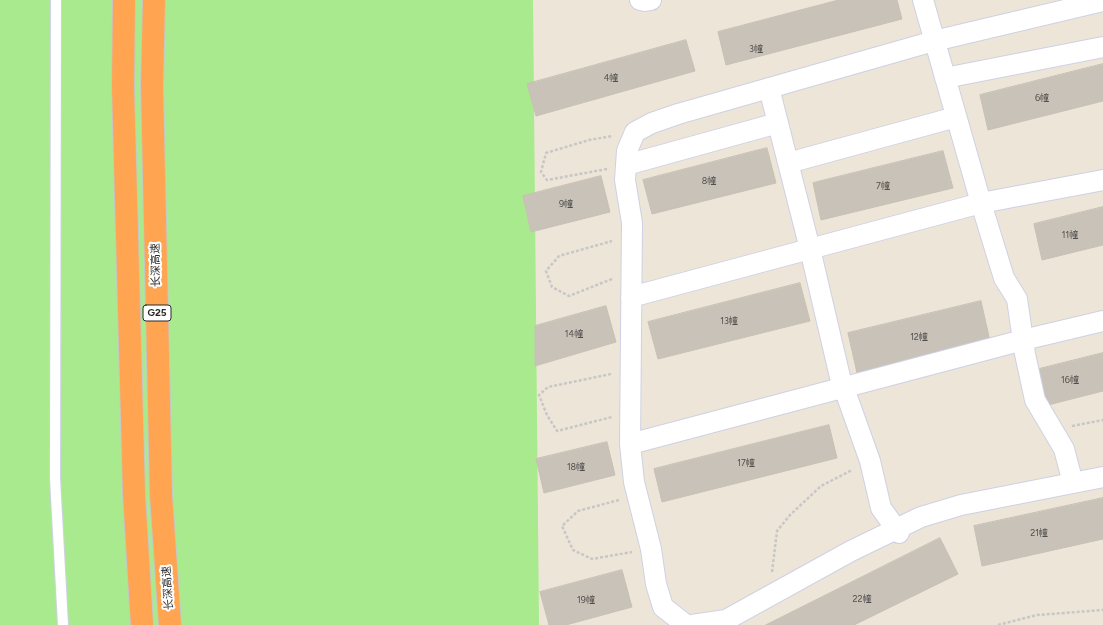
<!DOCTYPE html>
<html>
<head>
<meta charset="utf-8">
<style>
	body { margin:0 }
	canvas { display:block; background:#ede5d8 }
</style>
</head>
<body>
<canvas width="1103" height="625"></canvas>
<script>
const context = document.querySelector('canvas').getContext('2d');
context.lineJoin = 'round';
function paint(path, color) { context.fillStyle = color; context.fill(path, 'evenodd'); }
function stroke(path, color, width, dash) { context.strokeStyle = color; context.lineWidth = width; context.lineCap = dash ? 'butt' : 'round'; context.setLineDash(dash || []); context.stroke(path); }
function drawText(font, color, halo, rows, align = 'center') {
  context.font = font + ' Figtree,"Noto Sans SC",sans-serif'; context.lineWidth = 4; context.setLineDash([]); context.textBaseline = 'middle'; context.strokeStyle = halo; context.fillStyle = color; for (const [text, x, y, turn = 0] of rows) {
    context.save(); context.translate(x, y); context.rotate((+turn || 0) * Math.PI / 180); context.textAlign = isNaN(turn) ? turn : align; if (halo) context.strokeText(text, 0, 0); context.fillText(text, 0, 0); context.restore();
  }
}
const green = new Path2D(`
	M0,0H533L539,625H0Z`);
const building = new Path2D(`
	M839,0H897L902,19L726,65L718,32Z
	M686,40L695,71L536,116L527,84Z
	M1103,64V101L988,130L980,95Z
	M767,148L776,183L652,214L643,180Z
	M943,151L953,188L821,220L813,183Z
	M601,176L610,212L531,232L523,196Z
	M1103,207V245L1042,260L1034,224Z
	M800,283L810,321L658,359L648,322Z
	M981,301L990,341L857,373L848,333Z
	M606,306L616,342L535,366V326Z
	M1103,353V391L1044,406L1035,370Z
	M829,425L837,458L662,502L654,469Z
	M607,442L615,475L544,493L536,459Z
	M1103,498V539L982,566L974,526Z
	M940,538L958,574L854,625H766Z
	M622,570L632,607L566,625H549L540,592Z`);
const path = new Path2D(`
	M607,169L547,180L541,172L546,153L589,140L612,136
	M612,279L569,296L552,287L546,271L559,256L612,241
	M611,374L548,387L539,395L547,415L557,431L612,417
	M1072,426L1103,420
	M619,500L578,511L562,526L573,550L592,559L632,552
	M772,572L777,531L790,515L821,486L852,470
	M998,625L1037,615L1103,610`);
const service = new Path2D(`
	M56,0L55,478L63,625`);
const minor = new Path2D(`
	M640,0L645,1L651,0
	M923,0L981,203L1004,278L1017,299L1025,354L1035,400L1064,449L1073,483
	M945,78L1103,47
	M769,88L810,249L840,377L870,461L881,508L899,533
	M788,163L956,117
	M626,165L778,123
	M631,297L981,203L1103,180
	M630,444L1023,340L1103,321
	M686,625L663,607L656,584L651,549L634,482L630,444L632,223L625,180L627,151L635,132L652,123L678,114L934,41L1103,1
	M692,625L726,620L851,551L921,517L961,505L1103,477`);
const motorway = new Path2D(`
	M124,0L123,87L134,494L142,625
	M154,0L152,86L161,495L170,625`);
const numberNames = [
	["3幢",756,49],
	["4幢",611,78],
	["6幢",1042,98],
	["8幢",709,181],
	["7幢",883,186],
	["9幢",566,204],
	["11幢",1070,235],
	["13幢",729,321],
	["14幢",574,334],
	["12幢",919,337],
	["16幢",1070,380],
	["17幢",746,463],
	["18幢",576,467],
	["21幢",1039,533],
	["22幢",862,599],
	["19幢",586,600]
];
const shields = [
	[157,313,28]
];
const shieldNames = [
	["G25",157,313]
];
const streetNames = [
	["长深高速",156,265,-91],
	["长深高速",168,588,-94]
];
paint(green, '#aaea8f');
paint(building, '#c8c2b8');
stroke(building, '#c8c1b2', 1);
stroke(service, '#ced1e4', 12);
stroke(minor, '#ced1e4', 22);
stroke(motorway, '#c7c7c7', 24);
stroke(path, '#c7c7c7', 2.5, [3, 2]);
stroke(service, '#fff', 10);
stroke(minor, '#fff', 20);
stroke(motorway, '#ffa451', 22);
drawText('9px', '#514f4d', null, numberNames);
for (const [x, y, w] of shields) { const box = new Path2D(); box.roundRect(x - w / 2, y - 8, w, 16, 3); context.fillStyle = '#fff'; context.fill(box); stroke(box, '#292929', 1); }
drawText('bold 10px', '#292929', null, shieldNames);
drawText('11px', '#292929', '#fff', streetNames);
</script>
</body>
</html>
